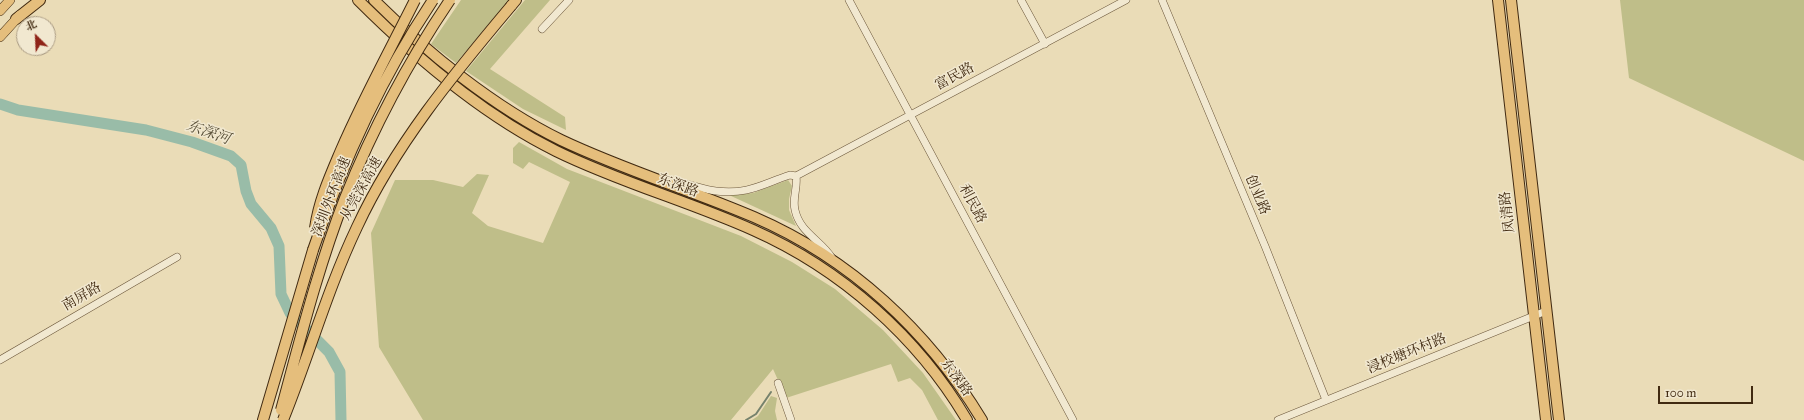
<!DOCTYPE html>
<html>
<head>
<meta charset="utf-8">
<style>
	body { margin:0 }
	#map { position:relative; width:1804px; height:420px; overflow:hidden; background:#eadcb7; font-family:"IM FELL Great Primer","Noto Serif SC",serif }
	canvas { display:block }
	.north { position:absolute; left:16px; top:16px; width:40px; height:40px; box-sizing:border-box; background:#f1e8d0; border:1px solid #ab9c84; border-radius:50%; rotate:336deg; font-size:11px; font-weight:700; line-height:16px; text-align:center; color:#412a11 }
	.north::after { content:''; display:block; margin:auto; width:14px; height:18px; background:#8f2418; clip-path:polygon(50% 0,100% 100%,50% 72%,0 100%) }
	.scale { position:absolute; left:1658px; top:386px; width:95px; height:18px; box-sizing:border-box; border:2px solid #412a11; border-top:0; padding-left:5px; font-size:12px; line-height:14px; white-space:nowrap; color:#412a11; -webkit-text-stroke:3px #f1e8d0; paint-order:stroke }
</style>
</head>
<body>
<div id="map">
<canvas width="1804" height="420"></canvas>
<div class="north">北</div>
<div class="scale">100 m</div>
</div>
<script>
const context = document.querySelector('canvas').getContext('2d');
context.lineJoin = 'round';
function paint(path, color) { context.fillStyle = color; context.fill(path, 'evenodd'); }
function stroke(path, color, width, dash) { context.strokeStyle = color; context.lineWidth = width; context.lineCap = dash ? 'butt' : 'round'; context.setLineDash(dash || []); context.stroke(path); }
function drawText(font, color, halo, rows, align = 'center') {
  context.font = font + ' "IM FELL Great Primer","Noto Serif SC",serif'; context.lineWidth = 3; context.setLineDash([]); context.textBaseline = 'middle'; context.strokeStyle = halo; context.fillStyle = color; for (const [text, x, y, turn = 0] of rows) {
    context.save(); context.translate(x, y); context.rotate((+turn || 0) * Math.PI / 180); context.textAlign = isNaN(turn) ? turn : align; if (halo) context.strokeText(text, 0, 0); context.fillText(text, 0, 0); context.restore();
  }
}
const green = new Path2D(`
	M461,0H509L456,63L431,44Z
	M525,0H550L490,69L565,117L566,130L523,109L466,71Z
	M1620,0H1804V161L1629,78Z
	M519,142L567,169L741,236L792,262L835,289L883,330L923,373L956,420H938L922,390L910,378L898,382L891,364L786,398L773,369L731,420H423L379,347L371,233L395,180H433L463,187L477,174L489,175L472,213L488,226L543,243L570,182L529,162L523,169L513,163V148Z
	M788,180L792,186L789,199V210L796,226L729,195L753,193Z
	M771,396L777,398L775,411L777,420H752L758,416Z`);
const stream = new Path2D(`
	M746,420L756,414L771,392`);
const river = new Path2D(`
	M0,104L18,110L146,130L192,142L231,156L241,165L246,191L251,204L271,228L279,246L281,294L290,313L329,352L340,372L341,420`);
const minor = new Path2D(`
	M849,0L1073,420
	M1021,0L1045,44
	M1162,0L1265,246L1326,400
	M542,29L569,0
	M796,176L1126,0
	M671,182C686,182 701,189 716,191C748,195 762,184 790,175L796,176C798,188 792,198 795,210C800,233 821,240 832,258
	M0,360L177,257
	M778,383L791,420
	M1278,420L1546,311`);
const major = new Path2D(`
	M0,11L10,0
	M0,37L20,15`);
const highway = new Path2D(`
	M358,0C415,57 483,115 556,151C619,182 688,201 753,230C841,269 918,337 967,420
	M374,0C427,53 494,107 561,140C624,170 691,190 754,217C851,259 928,331 982,420
	M1498,0L1546,420
	M1511,0L1559,420
	M511,6L516,0
	M16,19L40,0
	M263,420L313,250`);
const highwayBridge = new Path2D(`
	M315,228C319,200 330,176 341,150C363,99 390,50 415,0
	M313,250C343,161 381,78 433,0
	M281,410C300,340 318,267 345,198C373,128 408,62 450,0
	M283,420C309,356 327,290 357,227C395,145 453,75 511,6`);
const streetNames = [
	["富民路",955,77,-28],
	["东深路",678,186,20],
	["从莞深高速",362,189,-61],
	["创业路",1257,195,67],
	["深圳外环高速",332,197,-69],
	["利民路",972,204,62],
	["凤清路",1508,212,-97],
	["南屏路",82,297,-30],
	["浸校塘环村路",1407,354,-22],
	["东深路",956,378,54]
];
const waterNames = [
	["东深河",208,133,19]
];
paint(green, '#bfbe89');
stroke(stream, '#76826c', 2);
stroke(river, '#99bca8', 11);
stroke(minor, '#6b563a', 8);
stroke(major, '#412a11', 10);
stroke(highway, '#412a11', 12);
stroke(minor, '#f1e8d0', 7);
stroke(major, '#e5be7c', 9);
stroke(highway, '#e5be7c', 10);
stroke(highwayBridge, '#412a11', 12, []);
stroke(highwayBridge, '#e5be7c', 10);
drawText('14px', '#412a11', '#f1e8d0', streetNames);
drawText('italic 15px', '#574e37', '#f1e8d0', waterNames);
</script>
</body>
</html>
